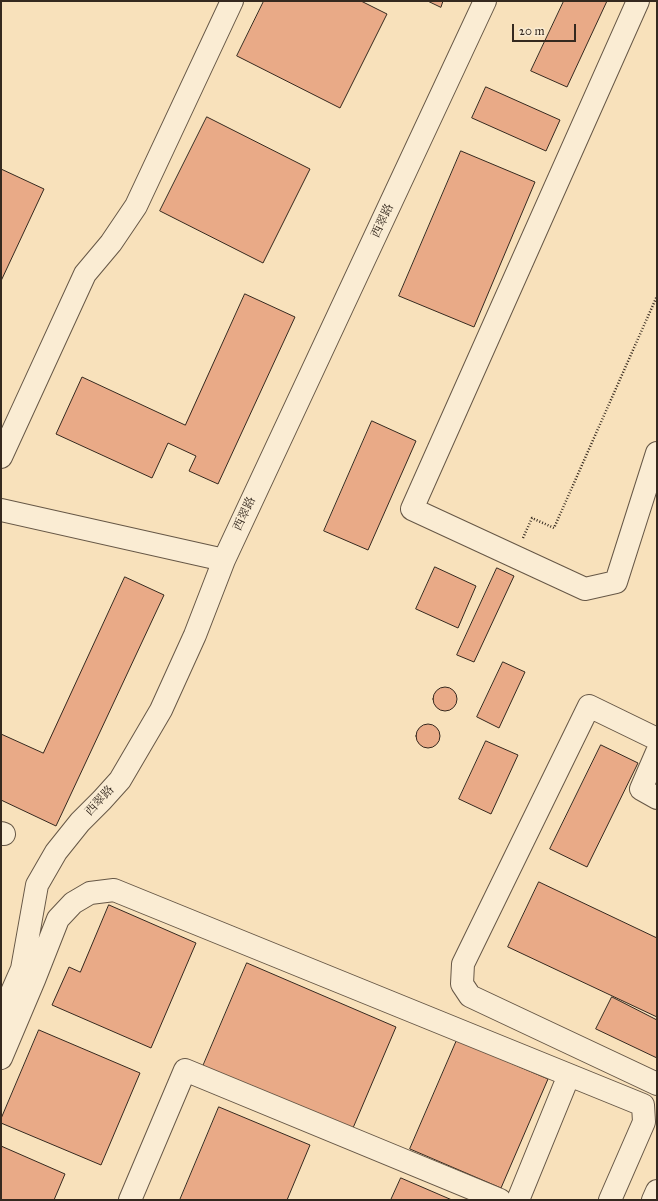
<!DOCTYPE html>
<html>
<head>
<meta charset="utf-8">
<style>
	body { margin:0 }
	#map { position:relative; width:658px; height:1201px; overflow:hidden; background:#f8e1bb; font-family:"IM FELL Great Primer",serif }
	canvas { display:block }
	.frame { position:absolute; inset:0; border:2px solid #35291f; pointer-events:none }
	.scale { position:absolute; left:512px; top:24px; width:64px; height:18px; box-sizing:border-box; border:2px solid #35291f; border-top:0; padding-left:5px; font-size:12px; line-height:14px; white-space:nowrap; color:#35291f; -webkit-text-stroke:3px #faecd3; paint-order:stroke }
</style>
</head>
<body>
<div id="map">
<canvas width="658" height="1201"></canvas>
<div class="frame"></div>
<div class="scale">20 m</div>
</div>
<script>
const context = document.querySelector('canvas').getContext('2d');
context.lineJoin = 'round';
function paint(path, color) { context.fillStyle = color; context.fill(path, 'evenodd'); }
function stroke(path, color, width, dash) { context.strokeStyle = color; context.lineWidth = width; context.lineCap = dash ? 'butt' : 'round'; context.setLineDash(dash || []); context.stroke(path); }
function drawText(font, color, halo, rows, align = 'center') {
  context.font = font + ' "IM FELL Great Primer","Noto Serif SC",serif'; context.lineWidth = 4; context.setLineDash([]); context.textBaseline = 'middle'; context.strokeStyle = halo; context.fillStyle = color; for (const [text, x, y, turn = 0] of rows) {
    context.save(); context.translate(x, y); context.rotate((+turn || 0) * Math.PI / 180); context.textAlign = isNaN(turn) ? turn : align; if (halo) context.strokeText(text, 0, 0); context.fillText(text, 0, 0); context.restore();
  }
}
const building = new Path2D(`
	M264,1H361L387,14L340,108L237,56Z
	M428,1H443L441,7Z
	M564,1H607L567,87L531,71Z
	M486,87L560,120L546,151L472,118Z
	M207,117L310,169L263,263L160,211Z
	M461,151L535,182L474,327L399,296Z
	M1,169L44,189L1,281Z
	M245,294L295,317L218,484L189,471L196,456L168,443L152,478L56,434L82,377L185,425Z
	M372,421L416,441L368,550L324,531Z
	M435,567L476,586L458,628L416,609Z
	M497,568L514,576L474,662L457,655Z
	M125,577L164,595L56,826L1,800V734L43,753Z
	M503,662L525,672L499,728L477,717Z
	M433 699a12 12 0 1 1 24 0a12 12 0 1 1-24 0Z
	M416 736a12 12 0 1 1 24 0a12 12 0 1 1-24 0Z
	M486,741L518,755L491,814L459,799Z
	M601,745L638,763L587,867L550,849Z
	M539,882L657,938V1017L508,947Z
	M109,905L196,943L151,1048L52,1005L69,967L80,972Z
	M247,963L396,1027L350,1135L201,1071Z
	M612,997L657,1020V1058L596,1029Z
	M39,1030L140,1073L101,1165L1,1123V1119Z
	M457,1040L548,1079L501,1188L410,1149Z
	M219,1107L310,1145L287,1200H180Z
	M1,1146L65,1174L54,1200H1Z
	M401,1178L452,1200H391Z`);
const path = new Path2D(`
	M523,538L532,518L554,528L657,296`);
const minor = new Path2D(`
	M638,1L412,509L585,589L616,582L657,453
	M1,457L85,274L111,243L136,206L232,1
	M1,510L224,560
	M657,739L589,706L463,964L462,984L470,996L657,1084
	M657,752L641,789L657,798
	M1,833L4,834
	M1,1017L22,969L37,885L56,852L80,822L102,800L120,780L161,710L195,635L224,560L485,1
	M1,1058L34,980L58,919L73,903L90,893L114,890L643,1105L644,1122L610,1200
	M130,1200L185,1070L500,1200
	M518,1200L569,1075
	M653,1200L657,1191`);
const streetNames = [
	["西翠路",383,221,-65],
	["西翠路",245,514,-65],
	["西翠路",100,801,-47]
];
paint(building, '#e9aa87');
stroke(building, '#35291f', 1);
stroke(minor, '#665746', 24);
stroke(path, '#35291f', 2.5, [1, 2]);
stroke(minor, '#faecd3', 22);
drawText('12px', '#35291f', '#faecd3', streetNames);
</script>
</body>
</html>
